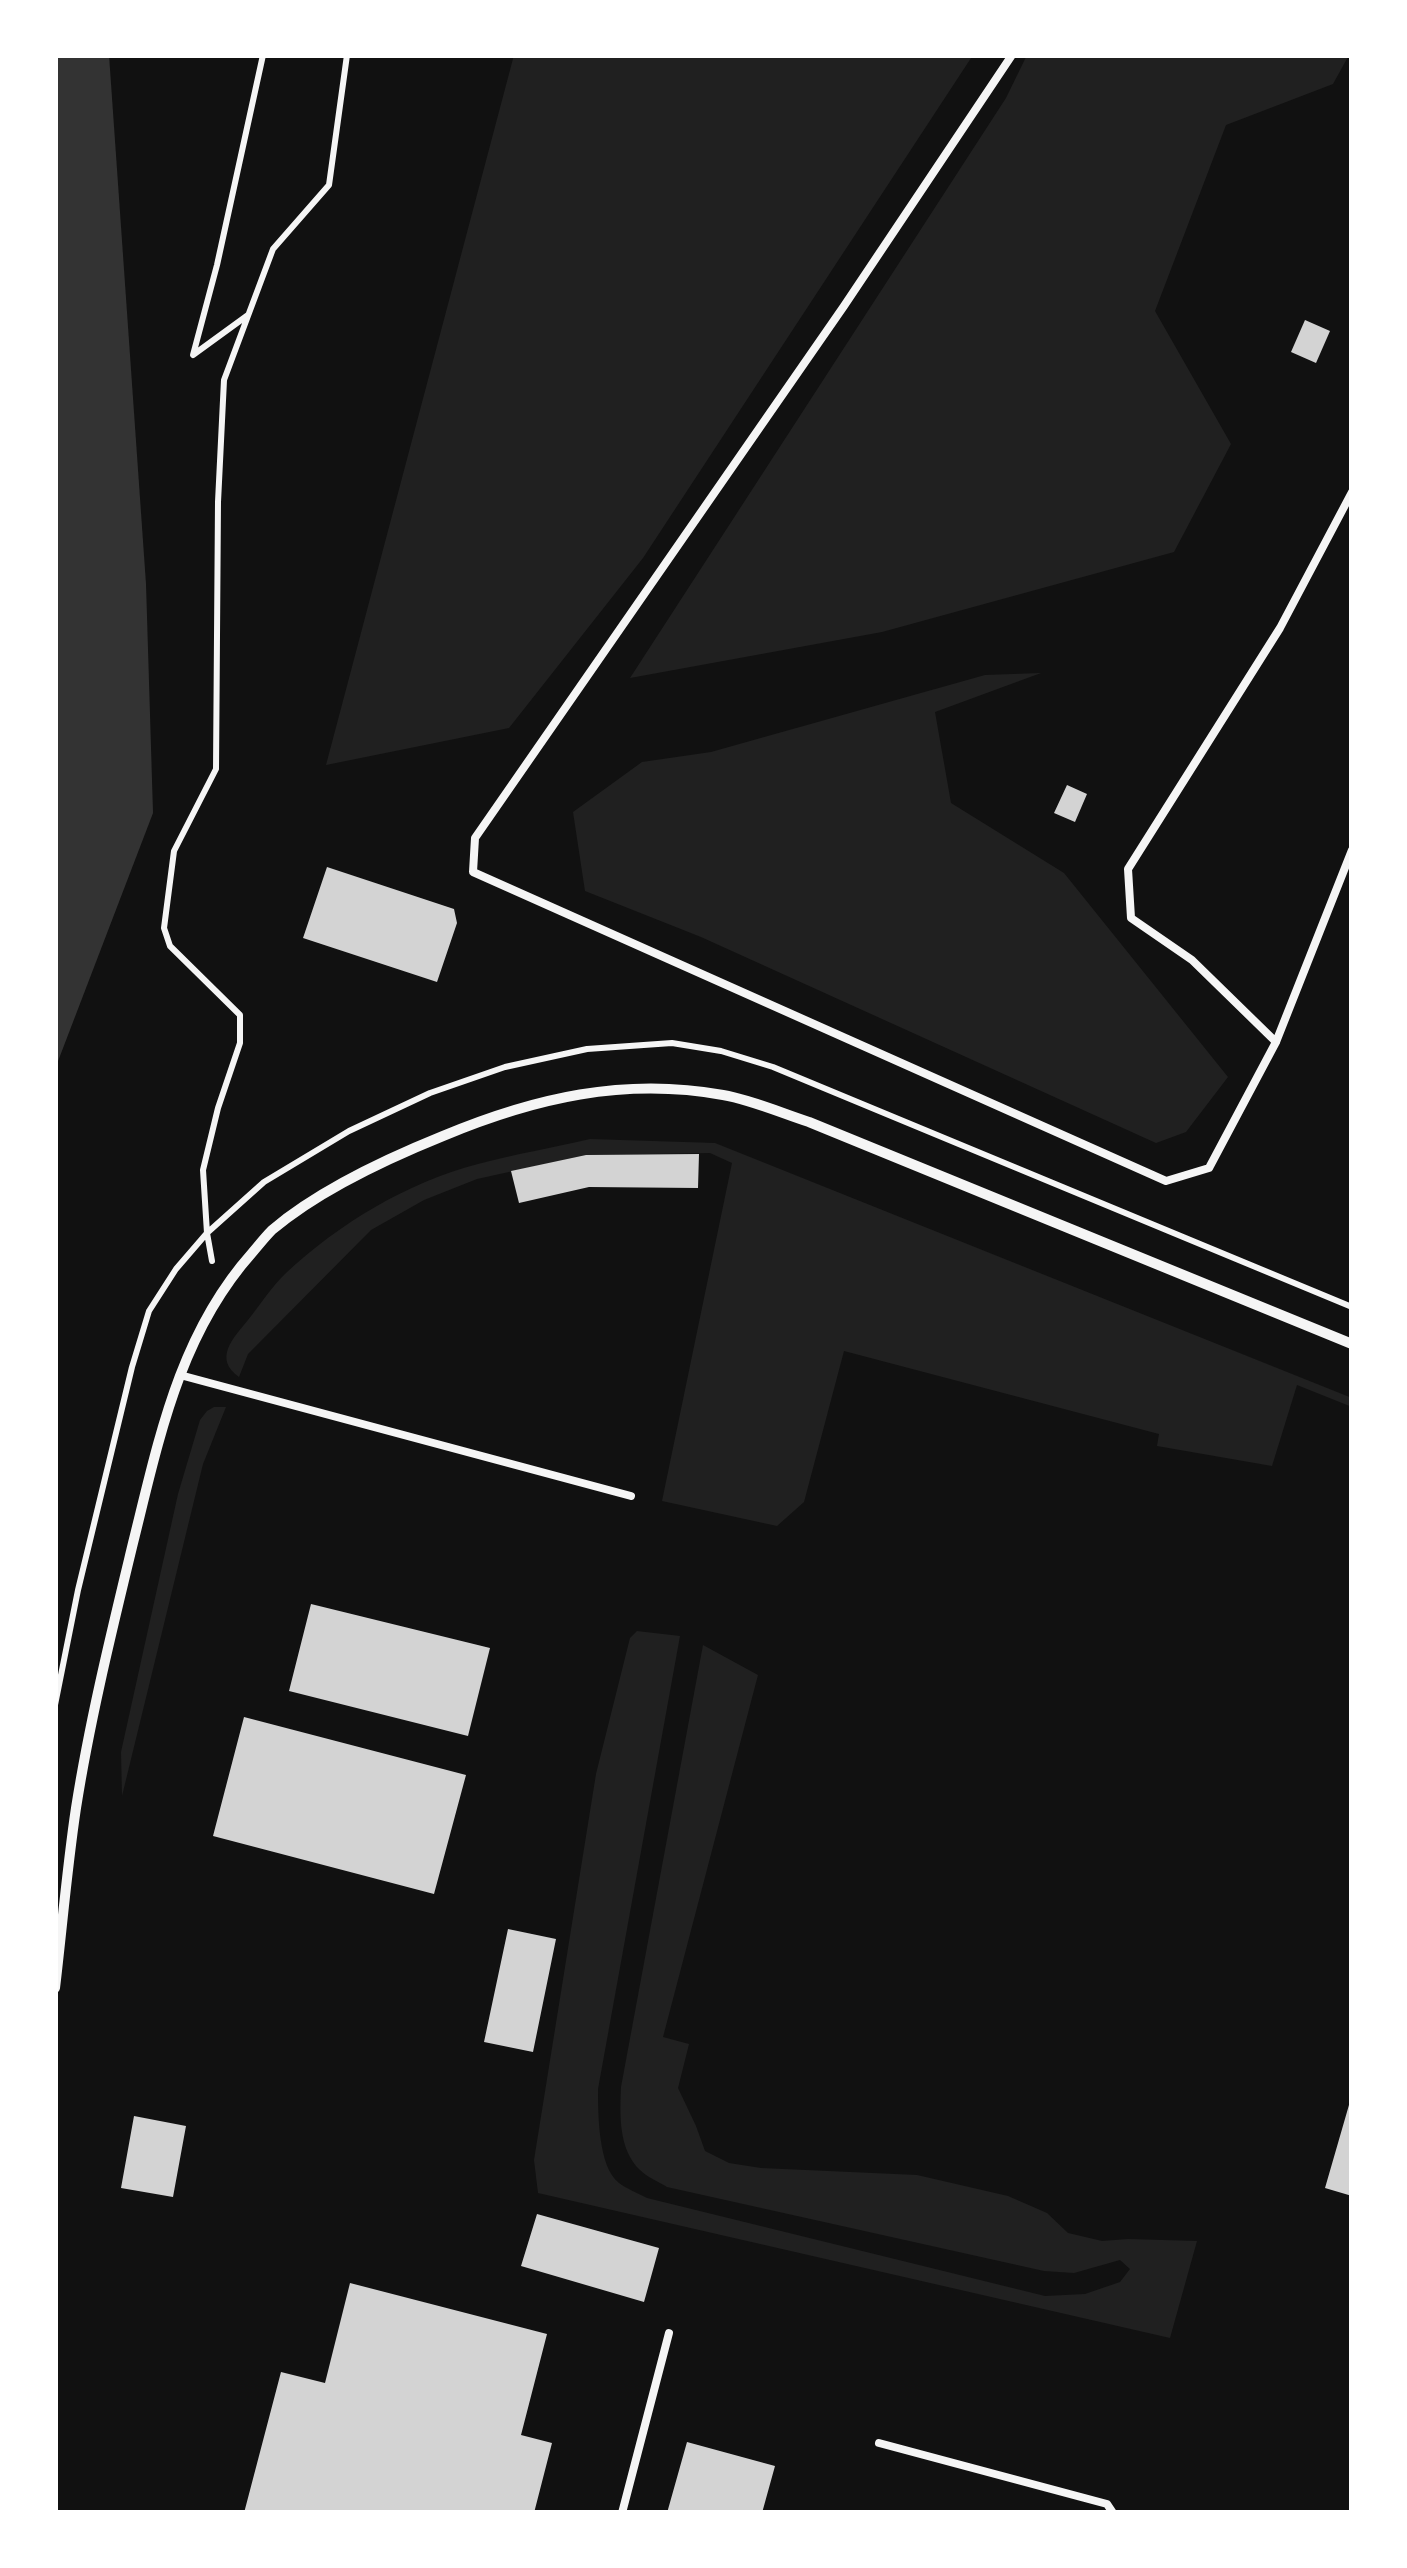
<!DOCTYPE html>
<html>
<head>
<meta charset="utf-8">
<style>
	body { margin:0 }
	#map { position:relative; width:1407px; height:2568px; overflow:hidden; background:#111; font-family:Lato,sans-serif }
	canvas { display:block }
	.frame { position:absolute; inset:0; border:58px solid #fff; pointer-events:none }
</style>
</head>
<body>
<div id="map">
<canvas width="1407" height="2568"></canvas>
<div class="frame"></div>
</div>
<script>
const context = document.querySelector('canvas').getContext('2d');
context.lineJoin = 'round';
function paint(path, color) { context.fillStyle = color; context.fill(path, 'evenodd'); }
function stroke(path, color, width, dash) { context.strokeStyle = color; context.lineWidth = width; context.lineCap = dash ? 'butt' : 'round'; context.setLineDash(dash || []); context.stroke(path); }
const green = new Path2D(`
	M514,55H973L643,558L509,728L326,765Z
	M1027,55H1349L1333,84L1226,125L1155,311L1231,444L1174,552L882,632L630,678L1006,98Z
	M1041,673L935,712L951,803L1064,873L1228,1077L1186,1132L1156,1143L701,937L585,891L573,812L642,762L711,752L985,675Z
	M590,1139L715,1143L1352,1398V1407L1297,1385L1272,1466L1157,1446L1159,1434L844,1351L804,1502L777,1526L662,1501L732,1163L710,1153L586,1155L477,1179L424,1200L371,1230L248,1354L239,1377C213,1359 233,1338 248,1320C260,1305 272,1286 286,1273C340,1223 406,1183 478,1164C515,1154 552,1148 590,1139Z
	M214,1407H226L203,1464L122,1796L121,1752L178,1494L200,1420L207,1411Z
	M637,1631L680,1636L598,2089C598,2113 598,2167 619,2183C627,2189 638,2193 647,2198L1045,2296L1085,2294L1120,2282L1130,2269L1120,2260L1074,2273L1044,2271L667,2187C659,2182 647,2177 640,2170C618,2149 620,2114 621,2087L703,1645L758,1675L663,2037L689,2044L678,2088L696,2126L705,2151L729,2163L761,2168L917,2175L1008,2196L1047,2213L1068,2233L1102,2241L1128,2239L1197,2241L1170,2338L538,2193L534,2160L596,1774L630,1638Z`);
const water = new Path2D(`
	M55,55H109L146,584L153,813L55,1069Z`);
const building = new Path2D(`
	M1305,320L1330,331L1316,363L1291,352Z
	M1067,785L1087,794L1075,822L1054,813Z
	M327,867L454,909L457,923L437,982L303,938Z
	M699,1154L698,1188L589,1187L519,1203L511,1171L586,1155Z
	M311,1604L490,1648L468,1736L289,1691Z
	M244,1717L466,1775L434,1894L213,1836Z
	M508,1929L556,1939L533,2052L484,2042Z
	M1351,2098H1352V2196L1325,2188Z
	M134,2116L186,2126L173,2197L121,2188Z
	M537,2214L659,2248L644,2302L521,2266Z
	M350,2283L547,2334L521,2435L552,2443L534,2513H244L281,2372L325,2383Z
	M687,2442L775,2466L762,2513H667Z`);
const path = new Path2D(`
	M248,315L193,355L217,265L263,55
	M212,1261L207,1233L203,1170L218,1108L240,1043V1015L170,946L164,928L174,851L216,769L218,502L224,380L273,249L329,185L347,55
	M55,1705L78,1590L132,1367L149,1311L176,1269L207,1233L264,1182L349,1131L430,1093L505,1067L587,1049L672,1043L721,1051L773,1067L1352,1307`);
const service = new Path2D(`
	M1012,55L844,306L475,838L473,872L1166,1181L1209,1168L1276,1042L1352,850
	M1276,1042L1192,960L1131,918L1128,869L1280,628L1352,492
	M180,1375L631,1496
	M879,2443L1107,2504L1113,2513
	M622,2513L669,2333`);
const minor = new Path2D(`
	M55,1988C62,1929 67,1868 76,1808C90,1719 112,1630 133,1543C159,1439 179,1335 252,1253C258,1246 265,1237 272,1230C319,1190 386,1159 443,1136C534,1098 624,1077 723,1095C752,1100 781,1113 809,1122L1352,1344`);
paint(green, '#202020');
paint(water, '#333');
paint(building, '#d3d3d3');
stroke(path, '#f5f5f5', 6);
stroke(service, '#f5f5f5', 8);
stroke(minor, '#f5f5f5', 10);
</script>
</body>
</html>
